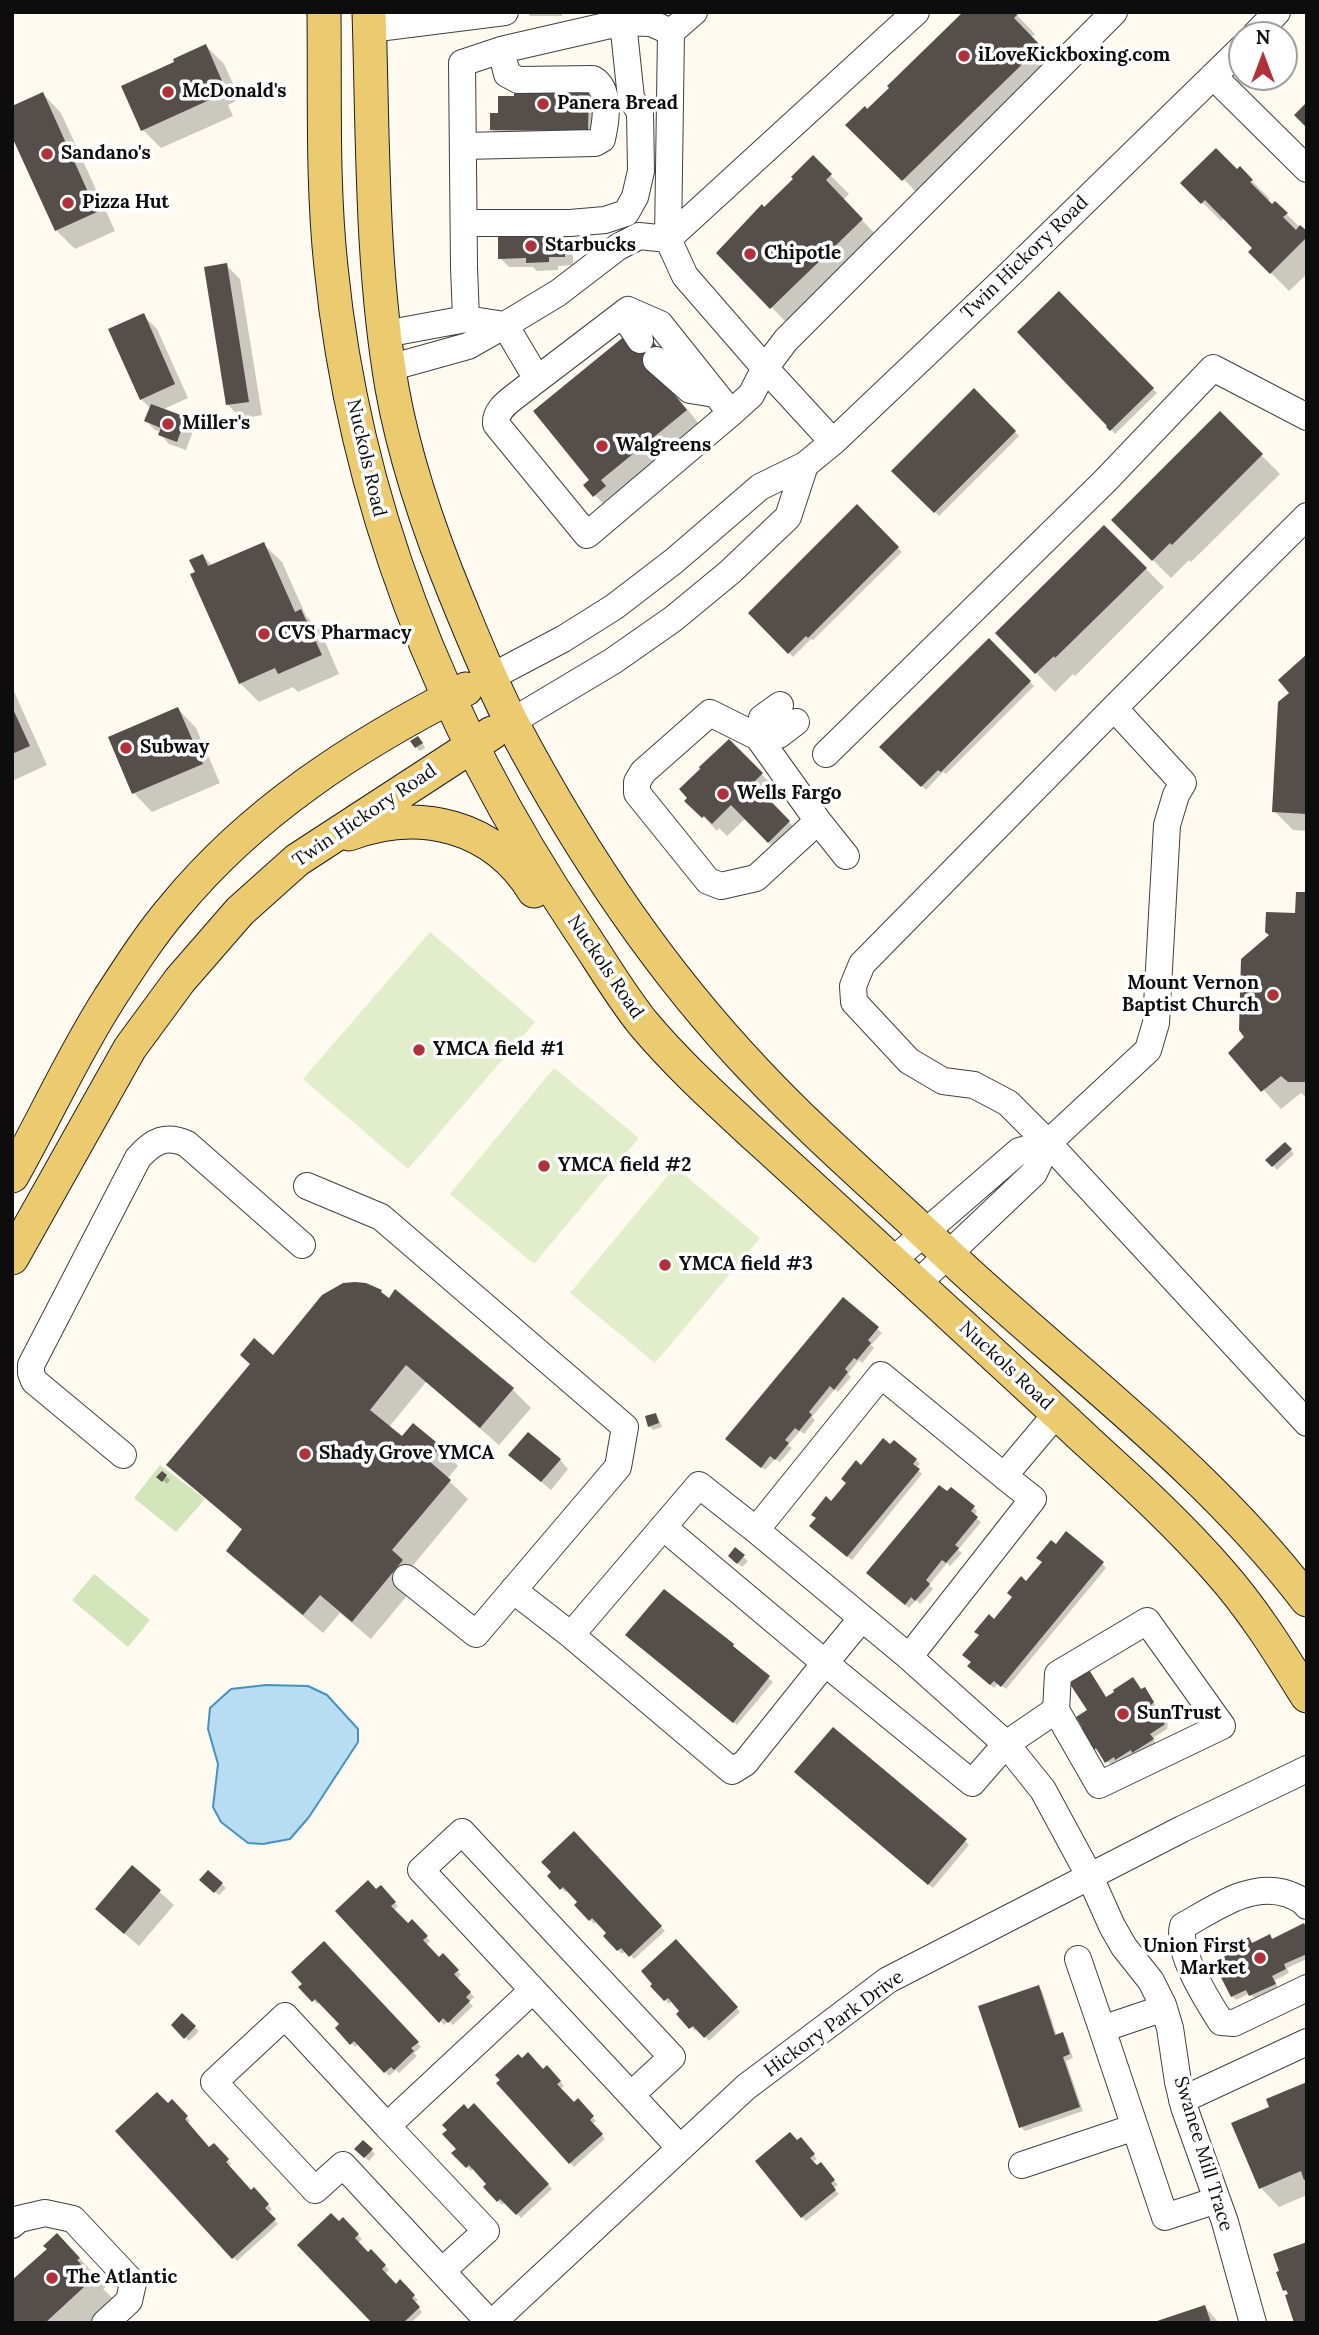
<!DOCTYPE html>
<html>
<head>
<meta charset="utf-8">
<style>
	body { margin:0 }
	#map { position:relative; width:1319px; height:2335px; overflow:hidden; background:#fefaef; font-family:Lora,serif }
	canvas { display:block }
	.frame { position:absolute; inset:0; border:14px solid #0d0d0d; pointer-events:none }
	.north { position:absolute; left:1228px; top:21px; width:70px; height:70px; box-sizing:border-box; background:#fff; border:2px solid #9e9e9e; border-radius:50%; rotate:0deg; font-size:19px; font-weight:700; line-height:28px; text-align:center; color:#0d0d0d }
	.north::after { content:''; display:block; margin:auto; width:24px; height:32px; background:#b1313a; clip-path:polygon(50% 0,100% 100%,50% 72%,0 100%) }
</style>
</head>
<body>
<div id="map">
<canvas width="1319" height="2335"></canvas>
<div class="frame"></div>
<div class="north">N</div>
</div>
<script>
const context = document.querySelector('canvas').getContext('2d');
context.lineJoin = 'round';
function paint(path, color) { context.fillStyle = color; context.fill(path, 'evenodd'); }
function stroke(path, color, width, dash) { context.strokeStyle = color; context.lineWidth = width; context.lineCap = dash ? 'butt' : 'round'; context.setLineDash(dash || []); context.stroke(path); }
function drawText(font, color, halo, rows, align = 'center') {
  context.font = font + ' Lora,serif'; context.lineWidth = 7; context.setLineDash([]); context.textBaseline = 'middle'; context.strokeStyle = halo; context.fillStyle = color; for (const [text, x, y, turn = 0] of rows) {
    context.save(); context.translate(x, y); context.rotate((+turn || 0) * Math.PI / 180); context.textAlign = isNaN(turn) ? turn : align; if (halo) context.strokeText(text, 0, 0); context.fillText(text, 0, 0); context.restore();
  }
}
const green = new Path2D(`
	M160,1465L205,1499L176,1532L134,1498Z
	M94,1574L150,1620L128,1647L72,1600Z`);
const pitch = new Path2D(`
	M430,932L535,1022L408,1169L303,1079Z
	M554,1068L639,1138L534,1264L450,1194Z
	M675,1167L760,1238L655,1363L570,1293Z`);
const water = new Path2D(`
	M266,1685L308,1686L327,1695L358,1729V1742L309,1817L290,1839L263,1844L248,1843L221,1822L213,1807L218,1764L208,1729L210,1708L231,1689Z`);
const shadow = new Path2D(`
	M526,12H562V16H530Z
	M1014,12L1035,34L1031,37L1058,66L922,198L885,160L867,111Z
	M206,46L224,64L240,99L228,105L233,116L161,148L143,130L176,63Z
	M588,89L602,103V144L505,143L491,129L515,97Z
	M43,94L61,113L115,231L75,249L56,230Z
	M813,158L849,194L843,200L880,239L790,326L718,253L764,209Z
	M1240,169L1270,199L1267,202L1272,207L1275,203L1307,234V274L1289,291L1250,252L1255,248L1225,217L1221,221L1183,183L1237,171Z
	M564,236L573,245V265L558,266V270L537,271L533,267H509L500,258Z
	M226,265L240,279L262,415L242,419L228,405Z
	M1059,294L1157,393L1115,434L1109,427Z
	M143,315L157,329L188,398L162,410L185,419L194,428L186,450L169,444L161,435L162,432L155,430L146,421L151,409L141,399Z
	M667,384L704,430L613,514L595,495L591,480Z
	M974,391L1019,436L939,516L894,471Z
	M1220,414L1280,474L1191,562L1189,560L1171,578L1113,520Z
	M857,507L902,552L813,640L811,639L793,657L750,613Z
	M1104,527L1164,587L1075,676L1073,674L1055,692L997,633Z
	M263,544L282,562L306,616L320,630L339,674L298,692L293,687L259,702L240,683L197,573L203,556L213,566Z
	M989,640L1034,686L946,774L943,772L926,790L882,747Z
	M1307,656V831L1293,830L1274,811L1292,693Z
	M12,687L47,765L12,781Z
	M178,709L196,728L220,783L152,812L134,793L110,738Z
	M729,741L775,788L765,798L803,836L782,856L746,818L727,836L719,828L717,831L687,800Z
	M422,742L425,748L420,751L416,747Z
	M1307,894V1098L1301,1093L1281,1109L1230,1053L1246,1037Z
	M1285,1144L1294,1154L1277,1170L1268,1160Z
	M366,1285L381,1292L389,1300L512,1389L531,1408L499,1445L426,1382L389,1427L402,1438L440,1447L458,1466L447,1479L468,1499L410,1569L420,1580L371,1639L340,1613L323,1633L247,1569L228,1551L243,1531L169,1465L273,1357Z
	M843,1300L882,1333L871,1345L874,1348L862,1363L859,1360L848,1374L851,1377L838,1392L835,1389L812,1417L815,1420L804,1434L800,1431L788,1445L792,1448L780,1462L775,1459L765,1470L732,1442Z
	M655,1415L659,1419L662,1427L653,1430L649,1426Z
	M560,1460L568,1469L551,1490L520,1464Z
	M916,1460L920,1464L916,1468L922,1474L852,1560L815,1530L832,1503L861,1467Z
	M162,1473L170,1480L167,1484L159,1477Z
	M973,1507L977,1511L974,1516L981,1522L958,1550L962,1553L950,1566L947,1563L929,1585L933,1589L920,1604L916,1600L909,1608L872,1577Z
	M735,1550L748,1561L742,1567L730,1556Z
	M1102,1564L1106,1568L1006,1689L998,1683L994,1688L973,1670L994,1621L1027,1583Z
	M664,1591L733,1646L736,1651L773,1682L737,1725L632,1639Z
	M1142,1691L1148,1693L1157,1708L1164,1710L1169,1714L1167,1729L1153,1738L1156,1744L1120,1763L1118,1761L1111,1765L1095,1749L1083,1729L1107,1699Z
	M800,1776L965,1841L969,1845L933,1888Z
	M574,1834L665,1931L634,1959L626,1951L622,1954L605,1936L609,1933L597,1921L594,1924L577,1905L580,1902L568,1890L565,1892L550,1876Z
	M132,1867L174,1905L139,1946L111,1922Z
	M208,1872L226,1888L219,1895L205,1883Z
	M376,1891H384L398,1906L394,1910L408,1925L412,1921L430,1941L426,1945L439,1959L443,1955L461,1975L457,1979L474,1997L469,2002L473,2006L453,2025L448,2021L444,2025L338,1911Z
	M1303,1925L1307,1929V1959L1287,1968L1289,1973L1275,1980L1278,1988L1255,1999L1250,1993L1236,2000L1232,1996L1233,1954L1249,1940L1254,1944L1270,1936L1273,1940Z
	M676,1942L740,2012L709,2041L698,2028L695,2031L678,2014L682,2011L672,2001L669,2004L653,1986Z
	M324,1944L421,2047L414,2053L417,2056L399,2073L396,2070L389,2076L359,2043L355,2047L337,2028L341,2024L320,2002L317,2004L301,1987L305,1984Z
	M1038,1987L1042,1991L1057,2036L1062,2034L1066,2038L1073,2058L1066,2061L1083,2111L1025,2131L1021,2127Z
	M183,2016L199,2031L189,2041L173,2025Z
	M522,2060L543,2071L547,2067L564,2086L560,2089L574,2105L578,2101L596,2121L592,2124L605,2139L574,2167L499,2083Z
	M1307,2084V2195L1279,2207L1261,2188L1271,2108Z
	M172,2102L190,2121L187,2124L210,2149L214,2145L231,2164L228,2167L251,2192L254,2189L272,2209L268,2213L278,2224L237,2261L117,2131Z
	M474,2106L552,2189L521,2218L505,2202L502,2205L485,2187L489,2184L474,2168L471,2171L454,2153L458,2149Z
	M363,2142L375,2154L369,2161L357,2149Z
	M797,2142L804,2143L817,2159L813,2162L817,2167L824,2168L838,2185L833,2188L839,2194L806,2221L802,2217Z
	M343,2220L362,2239L358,2243L368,2254L371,2251L389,2270L385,2274L396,2286L400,2282L418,2300L415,2303L422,2312L411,2323H374L339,2224Z
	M57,2235L84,2263L106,2287L103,2289L118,2303L101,2323H12Z
	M1205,2307L1219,2323H1158Z`);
const building = new Path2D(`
	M963,12H1015L1018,14L1014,18L1041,46L902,181L845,125L865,106L867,109L889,88L887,86Z
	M206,44L222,81L210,86L216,97L141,131L121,86L174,62L173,59Z
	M514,87H589L588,131L490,130V113H498V96H514Z
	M43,92L97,212L55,231L12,137V106Z
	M1307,102V128L1294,115Z
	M1216,148L1237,169L1240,166L1253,180L1250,182L1272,204L1275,201L1288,213L1283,217L1296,230L1300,225L1307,231V237L1270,274L1248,252L1252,248L1205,200L1201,204L1180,183Z
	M813,155L832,174L826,180L863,219L770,309L716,253L762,204L764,207L793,179L791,177Z
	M564,234L565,257H549V262L526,263V258L498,259V235Z
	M227,263L249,402L226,405L204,267Z
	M1059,291L1154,388L1110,431L1106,427L1107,426L1017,332Z
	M144,313L175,384L140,400L108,329Z
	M647,334L663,354L650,365L687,410L601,480L606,486L593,497L583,485L589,480L533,411L626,335Z
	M974,388L1016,431L934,513L891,471Z
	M151,404L186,417L177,442L158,435L161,428L144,421Z
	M1220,411L1263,454L1172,545L1170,543L1152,561L1111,520Z
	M857,504L899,547L808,638L806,636L788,654L748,613Z
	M1104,525L1147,568L1055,658L1054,656L1035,674L995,633Z
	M264,542L295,612L301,609L322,655L278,674L275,668L239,684L190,574L195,572L189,560L203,554L208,566Z
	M989,638L1031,681L941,772L938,770L921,787L879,747Z
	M1307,654V814L1272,812L1278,702L1289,693L1278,680Z
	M12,707L30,746L12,754Z
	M178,707L203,764L132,794L108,737Z
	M418,736L423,743L415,748L410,741Z
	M729,739L763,773L753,783L790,821L768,843L731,805L712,824L704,816L702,818L684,801L687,798L679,789L700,769L699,767Z
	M1296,892H1307V1082H1288L1281,1076L1261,1092L1228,1053L1244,1037L1239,1030L1241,959L1269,935L1265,932L1266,912L1295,913Z
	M1285,1142L1292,1149L1272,1167L1265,1160Z
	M355,1282L366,1283L382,1290L381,1292L389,1298L395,1289L514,1388L480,1428L406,1365L370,1410L402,1436L413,1423L441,1446L429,1461L451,1480L392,1550L403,1560L352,1622L320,1595L303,1615L226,1551L242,1529L166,1465L250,1364L240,1355L254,1338L273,1355L322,1295L343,1283Z
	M843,1297L879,1327L868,1340L871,1343L857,1360L854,1358L845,1369L848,1372L834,1390L830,1386L809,1412L812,1415L799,1431L795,1428L785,1440L789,1443L775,1460L770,1456L761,1468L725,1439Z
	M656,1413L659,1423L648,1427L645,1416Z
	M528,1432L561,1459L541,1482L508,1455Z
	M883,1438L890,1444L894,1440L917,1459L913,1464L920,1469L847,1557L809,1526L816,1518L811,1515L826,1496L831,1501L846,1483L841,1479L856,1460L861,1465Z
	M162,1471L167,1475L162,1482L156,1477Z
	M939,1485L947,1491L951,1487L975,1506L971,1511L978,1517L955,1545L959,1548L946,1563L942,1560L926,1580L930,1584L915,1601L911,1597L905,1605L866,1573Z
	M1066,1531L1104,1562L1001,1687L994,1681L990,1685L967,1666L971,1662L962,1655L979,1635L974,1632L989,1614L994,1619L1012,1597L1007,1593L1021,1576L1026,1581L1042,1562L1036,1558L1051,1540L1056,1544Z
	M735,1547L745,1555L737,1564L728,1556Z
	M664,1589L734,1644L733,1646L770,1676L733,1723L625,1635Z
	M1088,1668L1106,1697L1114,1692L1113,1690L1133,1677L1141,1689L1145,1687L1154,1702L1151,1705L1165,1708L1167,1711L1164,1725L1150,1734L1154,1739L1132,1753L1131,1750L1115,1760L1114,1757L1105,1763L1096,1748L1094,1750L1080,1728L1082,1727L1076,1717L1087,1710L1068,1681Z
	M833,1727L967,1839L928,1885L794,1772Z
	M574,1831L662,1926L629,1957L621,1948L617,1951L603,1936L606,1933L592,1918L589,1921L574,1905L577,1902L563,1887L560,1890L547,1876L551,1872L541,1862Z
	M132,1865L161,1890L124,1934L95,1909Z
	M208,1870L223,1883L214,1893L199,1880Z
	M368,1880L376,1889L381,1885L396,1902L391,1906L408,1923L412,1919L428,1936L423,1940L439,1957L443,1953L459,1970L454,1974L471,1992L466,1997L470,2001L448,2023L443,2018L439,2023L335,1911Z
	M1304,1923L1307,1930V1954L1284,1964L1286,1969L1272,1976L1276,1984L1249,1996L1246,1990L1231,1997L1213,1962L1231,1953L1228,1948L1249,1937L1252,1943L1270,1934L1272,1939Z
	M676,1939L738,2007L704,2038L693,2026L689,2029L676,2014L679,2011L668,1998L664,2001L650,1986L652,1984L641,1971Z
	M324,1941L419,2042L411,2048L414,2051L394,2070L391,2067L384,2073L354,2041L350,2045L335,2028L339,2024L315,1999L312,2002L298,1987L302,1984L291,1972Z
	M1039,1985L1055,2035L1063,2032L1070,2054L1063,2057L1080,2107L1019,2128L978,2006Z
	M182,2013L196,2026L184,2039L171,2025Z
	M528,2052L543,2069L547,2065L561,2081L557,2084L574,2102L578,2098L594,2116L590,2120L603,2134L569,2164L496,2083L500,2080L495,2075L518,2054L522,2058Z
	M1307,2082V2178L1304,2180L1301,2171L1259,2189L1231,2123L1269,2107L1266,2099Z
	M157,2092L168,2103L172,2099L188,2116L185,2119L209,2147L214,2143L229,2159L226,2162L251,2190L254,2187L269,2204L265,2208L276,2219L232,2259L115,2131Z
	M474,2103L549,2184L516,2215L500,2199L497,2202L483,2187L486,2184L469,2165L466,2168L451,2153L456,2149L442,2134L447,2130L442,2125L464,2104L468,2109Z
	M790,2132L797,2140L801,2137L815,2154L810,2158L817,2165L821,2162L835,2180L831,2183L836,2190L801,2218L755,2161Z
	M363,2140L373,2149L364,2158L354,2149Z
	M331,2213L339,2221L343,2217L359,2234L355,2238L368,2252L371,2249L386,2265L382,2269L396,2284L400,2279L415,2295L412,2298L420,2307L403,2323H372L297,2245Z
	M57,2233L80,2258L77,2260L92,2275L81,2284L84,2287L45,2323H12V2280L47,2249L43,2246Z
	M1307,2242V2322L1294,2323L1285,2295L1288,2294L1286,2290L1283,2291L1276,2272L1279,2271L1273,2254Z
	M1205,2305L1211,2323H1154V2322Z`);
const minor = new Path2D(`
	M694,12L671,32L668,239L685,276L765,368L786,340L1114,12
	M370,29L505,12
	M1255,35L1277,12
	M1213,76L1307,169
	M463,146L595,143L602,139C606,122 611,89 593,79L518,80L507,74L501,50
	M464,223H570L605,220L626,213L635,197L641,171L640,112L631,98L623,22
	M623,314L640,340
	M466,319L464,267L462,63L501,50L623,22L651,23L671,32
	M385,334L466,319L505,325L468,346L389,368
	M656,360L690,390L715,394
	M537,379L505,325L558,293L618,247L639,236L668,239L916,12
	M731,413L660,324L628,310L514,397C505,404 495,412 496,424L587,535L731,413L751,395L765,368L833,442
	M491,677L563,639L614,607L674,561L760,487L805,465L833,442L1010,274L1242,48
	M1114,708L862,964L853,986L854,1002L909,1061L943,1081L974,1085L1008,1103L1048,1143L1307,1423
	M511,722L613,661L673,619L730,572L788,517L805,465
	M758,737L762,718L780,705
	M758,737L779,735L796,722
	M826,754L1104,482L1213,368L1307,417
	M818,821L758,737L710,713L643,772L637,782V793L708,881L721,886L756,878L818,821L846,856
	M307,1186L381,1217L625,1427L618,1467L476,1634L406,1578
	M892,1261L1019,1151L1048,1143
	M917,1284L1034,1173L1048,1143L1148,1050L1156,1023L1167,825L1176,795L1183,783L1114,708L1307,516
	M123,1455L34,1381L31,1373V1365L138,1158C153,1141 166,1134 187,1144L302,1245
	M1004,1476L1033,1499L909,1657L1006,1744L1056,1710L1099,1785L1222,1726L1147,1621L1058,1674L1056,1710
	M663,1527L825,1663L862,1618
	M756,1530L909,1657
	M513,1590L571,1635L699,1485L756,1530L881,1375L1004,1476L1057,1413
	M571,1635L732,1771L745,1763L825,1663L972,1783L1006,1744L1043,1790L1090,1877L1112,1926L1124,1947L1151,1981L1163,2005L1170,2028L1178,2082L1184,2107L1225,2222L1253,2323
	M1307,1906C1302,1899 1295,1897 1288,1894C1251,1881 1214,1909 1183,1926C1176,1952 1207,2000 1221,2022L1234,2023L1307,1988
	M1078,1959L1102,2029L1164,2008
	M533,1990L631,2095
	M1102,2029L1165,2217L1217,2200
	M1182,2100L1307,2042
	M387,2126L486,2231L442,2271
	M1022,2165L1135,2127
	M12,2225L19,2219L45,2213L73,2219L133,2283L129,2301L105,2323
	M490,2323L343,2165L315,2190L214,2082L285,2016L387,2126L533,1990L421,1870L462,1832L672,2057L631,2095L680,2148
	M492,2323L746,2087L888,1980L1182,1829L1307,1769`);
const major = new Path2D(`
	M324,12C325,97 322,183 331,267C355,508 445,729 579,929C600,960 619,993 642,1022C677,1064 718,1101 758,1138C803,1179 848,1220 893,1262C958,1322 1024,1382 1088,1442C1133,1483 1179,1525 1219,1571C1253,1609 1280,1653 1307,1696
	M369,12C373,137 371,265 392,388C405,461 430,533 458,601C475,642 492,685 513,725C579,850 658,969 756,1072C816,1136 882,1192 945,1252C1067,1367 1205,1466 1307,1600
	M349,834C420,807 494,826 534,891
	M12,1176C45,1118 73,1055 109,999C129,968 150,935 174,907C252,812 357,744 466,689
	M12,1258L130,1048L180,980L240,911L297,860L492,733`);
const markers = [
	[964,56,7,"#b1313a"],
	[168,92,7,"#b1313a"],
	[543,104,7,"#b1313a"],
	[47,154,7,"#b1313a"],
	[68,203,7,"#b1313a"],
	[531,246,7,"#b1313a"],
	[750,254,7,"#b1313a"],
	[168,424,7,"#b1313a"],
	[602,446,7,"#b1313a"],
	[264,634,7,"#b1313a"],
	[126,748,7,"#b1313a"],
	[723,794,7,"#b1313a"],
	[1273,995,7,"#b1313a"],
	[419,1050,7,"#b1313a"],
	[544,1166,7,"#b1313a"],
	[665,1265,7,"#b1313a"],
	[305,1454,7,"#b1313a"],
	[1123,1714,7,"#b1313a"],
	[1260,1958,7,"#b1313a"],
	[52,2278,7,"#b1313a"]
];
const poiNames = [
	["iLoveKickboxing.com",978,56],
	["McDonald's",182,92],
	["Panera Bread",557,104],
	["Sandano's",61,154],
	["Pizza Hut",82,203],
	["Starbucks",545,246],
	["Chipotle",764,254],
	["Miller's",182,424],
	["Walgreens",616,446],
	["CVS Pharmacy",278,634],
	["Subway",140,748],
	["Wells Fargo",737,794],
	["Mount Vernon",1259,984,"right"],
	["Baptist Church",1259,1006,"right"],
	["YMCA field #1",433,1050],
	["YMCA field #2",558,1166],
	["YMCA field #3",679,1265],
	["Shady Grove YMCA",319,1454],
	["SunTrust",1137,1714],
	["Union First",1246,1947,"right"],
	["Market",1246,1969,"right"],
	["The Atlantic",66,2278]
];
const streetNames = [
	["Twin Hickory Road",1025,258,-44],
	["Nuckols Road",366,458,77],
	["Twin Hickory Road",365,816,-34],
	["Nuckols Road",605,967,56],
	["Nuckols Road",1006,1366,43],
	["Hickory Park Drive",834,2024,-36],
	["Swanee Mill Trace",1203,2154,73]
];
paint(green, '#d2e5bb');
paint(pitch, '#e2edcc');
paint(water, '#b8dcf1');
stroke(water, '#4592c1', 2);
paint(shadow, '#0003');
paint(building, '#554e4a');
stroke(minor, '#404040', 28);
stroke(major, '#1e1e1e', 35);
stroke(minor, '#fff', 26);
stroke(major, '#eccb70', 33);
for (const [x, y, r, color] of markers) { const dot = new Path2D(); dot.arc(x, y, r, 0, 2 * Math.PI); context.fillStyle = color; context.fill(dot); stroke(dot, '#fff', 2.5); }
drawText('bold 19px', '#0d0d0d', '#fff', poiNames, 'left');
drawText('19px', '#0d0d0d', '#fff', streetNames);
</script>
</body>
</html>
